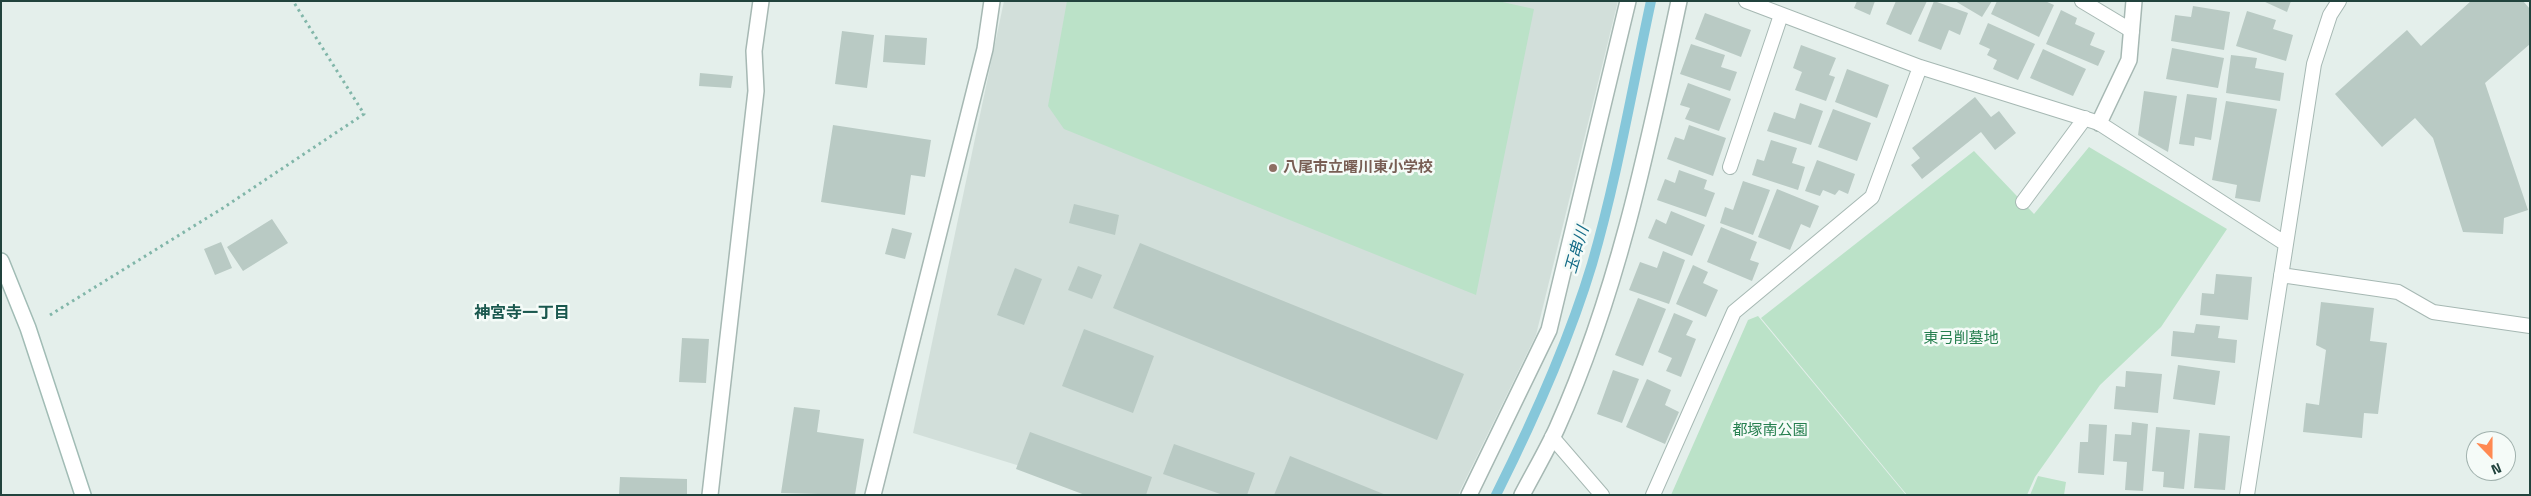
<!DOCTYPE html>
<html>
<head>
<meta charset="utf-8">
<style>
	body { margin:0 }
	#map { position:relative; width:2531px; height:496px; overflow:hidden; background:#e4efeb; font-family:"Titillium Web",sans-serif }
	canvas { display:block }
	.frame { position:absolute; inset:0; border:2px solid #21433d; pointer-events:none }
	.north { position:absolute; left:2466px; top:431px; width:50px; height:50px; box-sizing:border-box; background:#f5fbf8; border:1px solid #a0b1ad; border-radius:50%; rotate:158deg; font-size:14px; font-weight:700; line-height:20px; text-align:center; color:#21433d }
	.north::after { content:''; display:block; margin:auto; width:18px; height:22px; background:#ff8952; clip-path:polygon(50% 0,100% 100%,50% 72%,0 100%) }
</style>
</head>
<body>
<div id="map">
<canvas width="2531" height="496"></canvas>
<div class="frame"></div>
<div class="north">N</div>
</div>
<script>
const context = document.querySelector('canvas').getContext('2d');
context.lineJoin = 'round';
function paint(path, color) { context.fillStyle = color; context.fill(path, 'evenodd'); }
function stroke(path, color, width, dash) { context.strokeStyle = color; context.lineWidth = width; context.lineCap = dash ? 'butt' : 'round'; context.setLineDash(dash || []); context.stroke(path); }
function drawText(font, color, halo, rows, align = 'center') {
  context.font = font + ' "Titillium Web","Noto Sans JP",sans-serif'; context.lineWidth = 5; context.setLineDash([]); context.textBaseline = 'middle'; context.strokeStyle = halo; context.fillStyle = color; for (const [text, x, y, turn = 0] of rows) {
    context.save(); context.translate(x, y); context.rotate((+turn || 0) * Math.PI / 180); context.textAlign = isNaN(turn) ? turn : align; if (halo) context.strokeText(text, 0, 0); context.fillText(text, 0, 0); context.restore();
  }
}
const built = new Path2D(`
	M1004,1H1618L1536,335L1458,495H1114L913,433Z`);
const green = new Path2D(`
	M1067,1H1498L1534,9L1476,295L1064,129L1048,106Z
	M2089,147L2227,229L2161,327L2100,385L2035,477L2027,495H1907L1761,318L1974,151L2034,214Z
	M1758,316L1906,495H1671L1748,320Z
	M2038,476L2066,482L2064,495H2030Z`);
const stream = new Path2D(`
	M1496,495C1533,421 1568,344 1592,264C1617,178 1632,89 1651,1`);
const building = new Path2D(`
	M1857,1H1875L1870,15L1854,8Z
	M1896,1H1927L1911,35L1886,24Z
	M1934,1L1968,13L1960,35L1949,30L1941,50L1918,41Z
	M1955,1H1992L1982,17Z
	M1997,1H2045L2054,5L2039,37L1991,14Z
	M2263,1H2291L2287,12Z
	M2471,1H2523L2530,9V44L2485,83L2528,210L2504,218L2503,234L2463,232L2433,138L2415,118L2382,147L2335,94L2407,30L2421,46Z
	M2193,6L2230,12L2224,50L2171,41L2175,15L2191,17Z
	M2061,10L2077,18L2075,24L2095,33L2090,45L2105,51L2098,66L2046,44Z
	M2247,11L2276,20L2273,29L2293,35L2286,61L2236,46Z
	M1705,13L1751,30L1741,57L1695,39Z
	M1988,23L2035,44L2018,80L1993,69L1997,60L1987,55L1990,49L1979,44Z
	M842,31L874,35L867,88L835,84Z
	M885,35L927,38L925,65L883,62Z
	M1691,44L1725,55L1721,67L1737,72L1730,91L1680,74Z
	M1801,45L1836,58L1829,75L1835,77L1826,101L1795,90L1802,72L1793,68Z
	M2172,48L2224,58L2218,88L2166,79Z
	M2043,49L2086,69L2073,96L2030,78Z
	M2231,55L2257,58L2255,68L2284,73L2280,101L2226,93Z
	M1847,69L1889,85L1877,118L1835,102Z
	M700,73L733,76L731,88L699,86Z
	M1688,83L1731,99L1719,131L1685,119L1690,108L1680,105Z
	M2144,91L2177,96L2168,152L2138,135Z
	M2187,94L2217,98L2211,140L2195,137L2194,146L2179,144Z
	M1975,97L1991,117L1999,111L2016,133L1995,150L1981,132L1922,179L1911,165L1920,158L1912,148Z
	M2226,101L2277,109L2260,202L2235,198L2237,185L2212,180Z
	M1800,103L1823,111L1811,145L1767,131L1774,112L1795,119Z
	M1833,109L1871,123L1857,161L1818,147Z
	M833,125L931,140L925,177L911,175L905,215L821,202Z
	M1689,125L1726,138L1713,176L1667,159L1675,137L1684,140Z
	M1771,140L1797,148L1792,163L1805,167L1798,190L1752,175L1757,159L1764,161Z
	M1817,160L1855,174L1848,194L1839,190L1835,195L1823,190L1820,196L1805,191Z
	M1679,170L1707,180L1704,189L1715,193L1706,217L1657,200L1665,179L1675,183Z
	M1743,181L1770,190L1753,235L1720,223L1725,207L1733,210Z
	M1777,189L1819,206L1810,228L1801,224L1790,250L1758,237Z
	M1074,204L1119,215L1115,235L1069,223Z
	M1671,211L1705,225L1692,256L1648,238L1656,219L1666,224Z
	M272,219L288,243L243,271L227,247Z
	M1721,227L1757,242L1750,260L1759,263L1752,281L1707,262Z
	M892,228L912,233L905,259L885,254Z
	M221,242L232,268L215,275L204,249Z
	M1140,243L1464,374L1437,440L1113,308Z
	M1663,251L1685,260L1669,304L1629,290L1640,262L1657,268Z
	M1693,265L1708,272L1703,283L1718,290L1706,317L1676,304Z
	M1078,266L1102,275L1092,299L1068,290Z
	M1015,268L1042,279L1024,325L997,315Z
	M2216,274L2252,277L2248,320L2200,315L2202,293L2214,294Z
	M1638,298L1666,309L1643,366L1615,355Z
	M2321,302L2374,308L2370,341L2387,343L2378,414L2364,413L2362,438L2303,432L2306,403L2319,405L2326,350L2316,345Z
	M1674,313L1693,321L1686,335L1696,339L1681,377L1666,371L1672,358L1658,352Z
	M2196,324L2220,326L2218,338L2237,340L2235,363L2171,356L2173,331L2194,333Z
	M1084,329L1154,356L1133,413L1062,386Z
	M682,338L709,339L706,383L679,382Z
	M2178,365L2220,371L2215,405L2173,399Z
	M1613,370L1639,379L1622,423L1597,414Z
	M2126,371L2162,374L2158,413L2114,409L2116,386L2125,387Z
	M1647,379L1671,390L1665,405L1679,412L1665,444L1626,427Z
	M794,407L820,410L817,432L864,439L855,495L781,493Z
	M2132,422L2148,424L2143,491L2125,490L2127,462L2113,461L2115,434L2131,435Z
	M2089,424L2107,425L2104,475L2078,473L2080,442H2088Z
	M2156,427L2190,430L2184,489L2163,487L2164,472L2152,471Z
	M1030,432L1152,477L1146,495H1085L1016,469Z
	M2199,433L2230,436L2225,490L2194,488Z
	M1174,444L1255,473L1247,495H1223L1163,474Z
	M1290,456L1386,495H1274Z
	M620,477L687,479V495H619Z`);
const path = new Path2D(`
	M50,315L223,208L364,114L293,1`);
const lane = new Path2D(`
	M1746,1L1920,67L2099,123L2286,244
	M2082,1L2132,31
	M1730,167L1781,15
	M2023,202L2085,118
	M2281,275L2398,292L2433,312L2530,326
	M1552,437L1602,495
	M1653,495L1734,312L1872,197L1920,67
	M2247,495L2314,64L2330,15L2339,1`);
const street = new Path2D(`
	M2099,123L2129,60L2134,1
	M710,495L756,91L754,51L761,1
	M873,495L985,49L992,1
	M1469,495L1549,330L1628,1
	M1522,495C1534,472 1547,450 1557,428C1618,292 1648,146 1679,1`);
const secondary = new Path2D(`
	M1,261L28,328L83,495`);
const markers = [
	[1273,168,5,"#8d6e63"]
];
const educationNames = [
	["八尾市立曙川東小学校",1283,168]
];
const parkNames = [
	["東弓削墓地",1961,339],
	["都塚南公園",1770,431]
];
const waterNames = [
	["玉串川",1578,250,-74]
];
const neighbourhoodNames = [
	["神宮寺一丁目",522,314]
];
paint(built, '#d2dfda');
paint(green, '#bbe2c8');
stroke(stream, '#86c7da', 10);
paint(building, '#b9cac4');
stroke(lane, '#a6b8b3', 16);
stroke(street, '#a6b8b3', 18);
stroke(secondary, '#a1bcb5', 18);
stroke(path, '#81b6a9', 3, [2.5, 4]);
stroke(lane, '#fff', 14);
stroke(street, '#fff', 15);
stroke(secondary, '#fff', 15);
for (const [x, y, r, color] of markers) { const dot = new Path2D(); dot.arc(x, y, r, 0, 2 * Math.PI); context.fillStyle = color; context.fill(dot); stroke(dot, '#f5fbf8', 2); }
drawText('bold 15px', '#785e54', '#f5fbf8', educationNames, 'left');
drawText('15px', '#267f4f', '#f5fbf8', parkNames);
drawText('italic 16px', '#136b87', '#f5fbf8', waterNames);
drawText('bold 16px', '#1a584e', '#f5fbf8', neighbourhoodNames);
</script>
</body>
</html>
